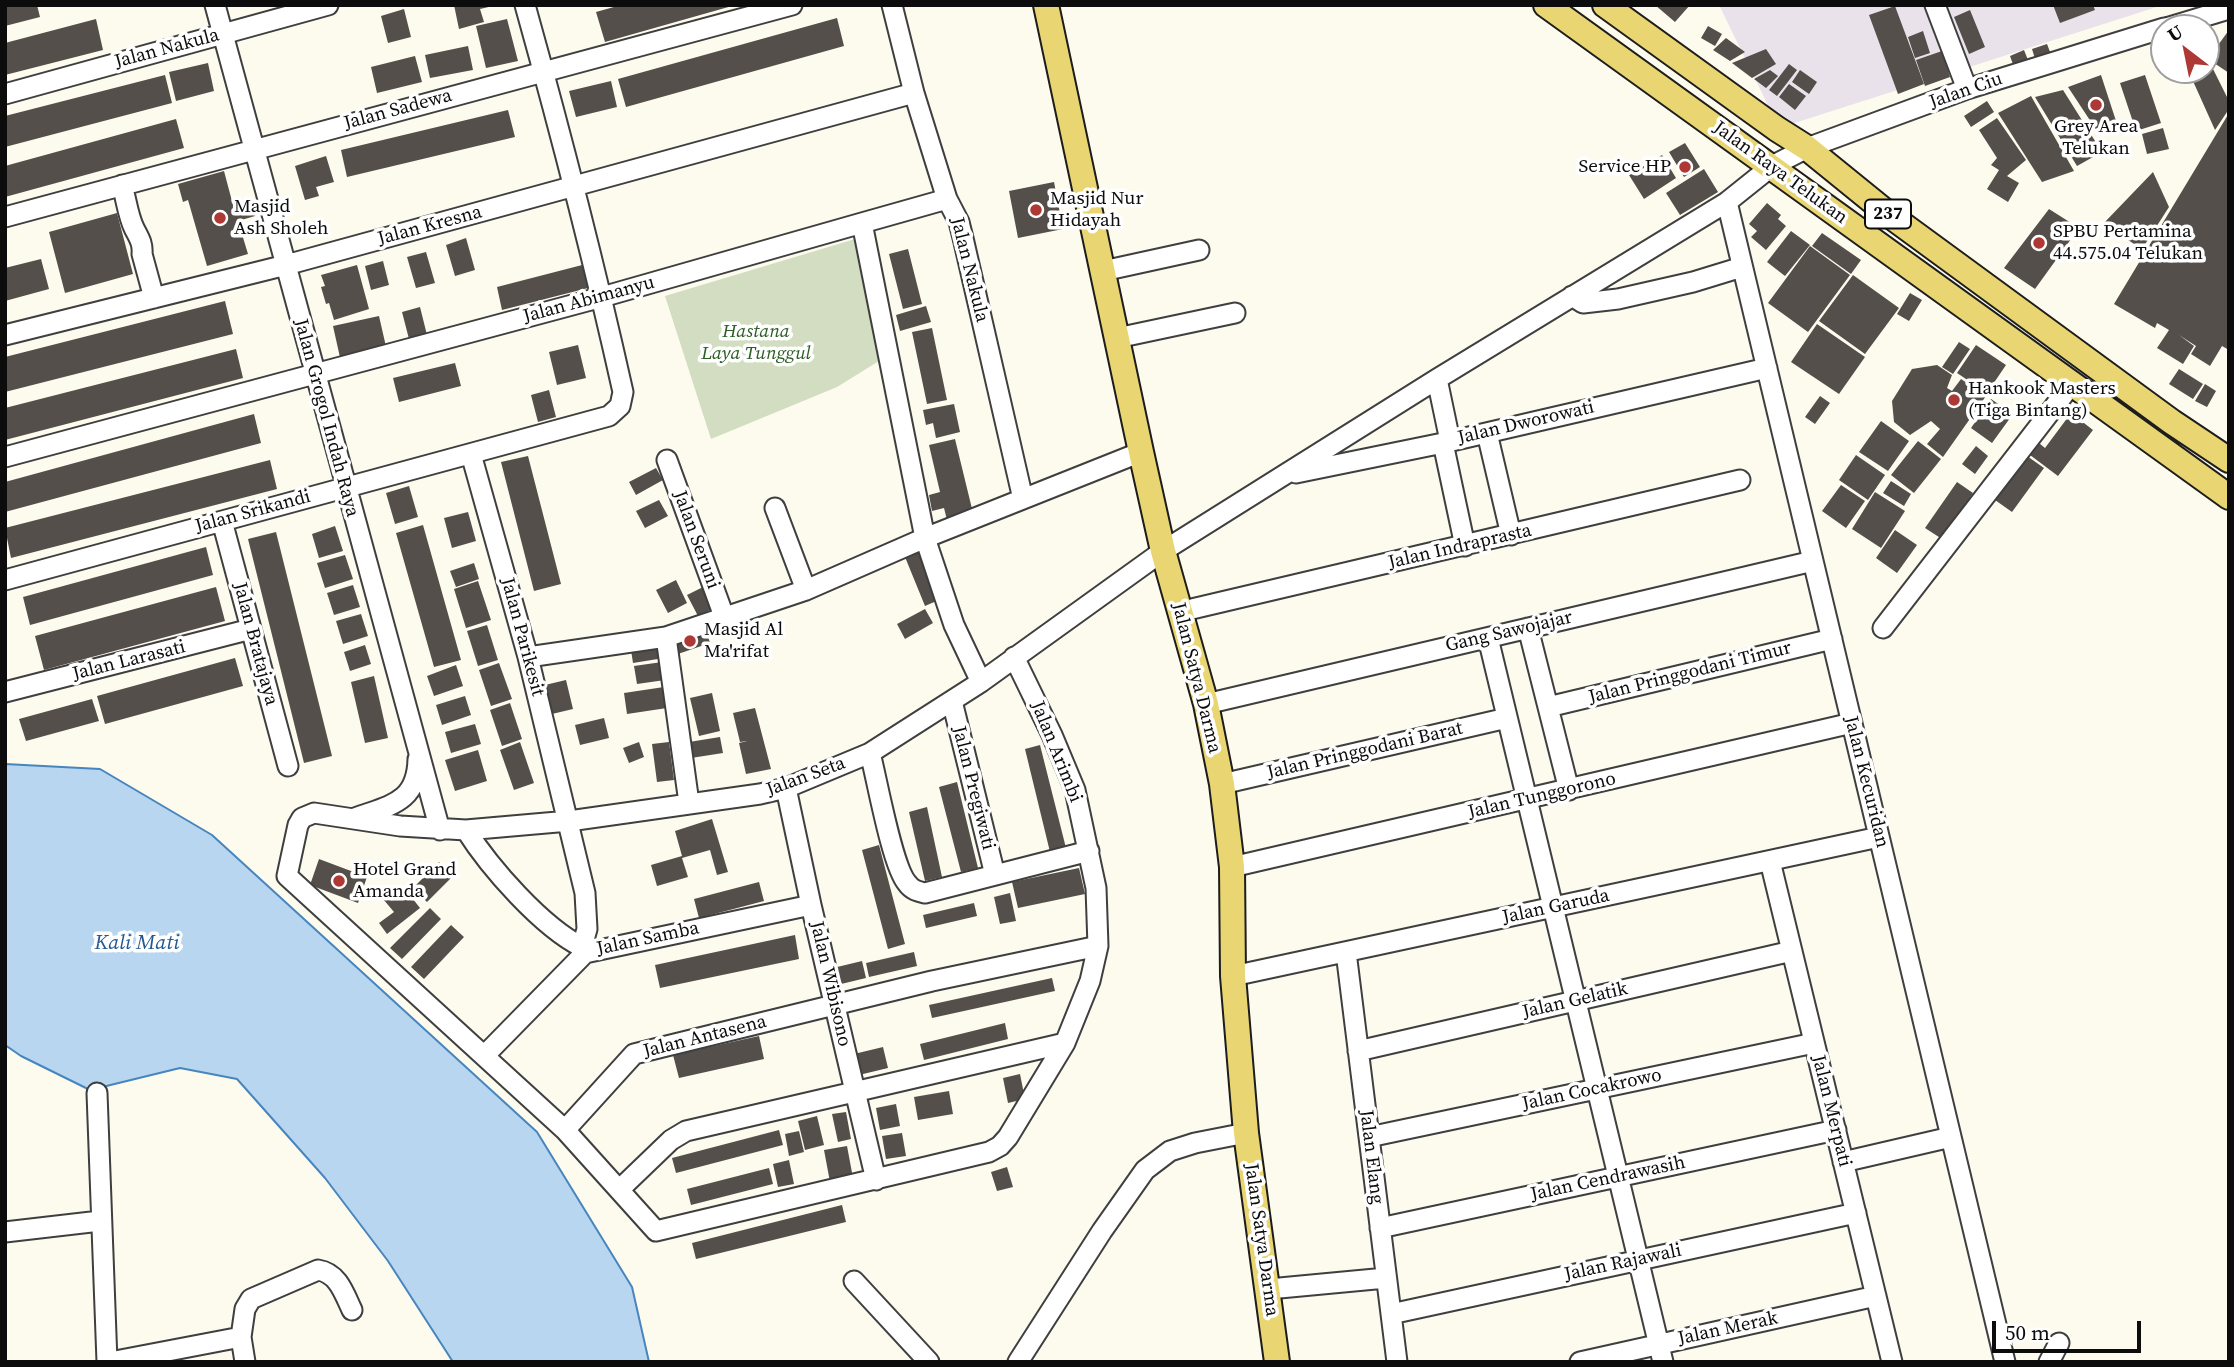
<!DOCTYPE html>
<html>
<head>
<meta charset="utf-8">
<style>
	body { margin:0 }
	#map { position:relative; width:2234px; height:1367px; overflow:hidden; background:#fdfbee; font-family:"Source Serif 4",serif }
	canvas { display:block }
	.frame { position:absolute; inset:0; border:7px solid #0c0c0c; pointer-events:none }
	.north { position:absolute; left:2150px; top:14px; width:70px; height:70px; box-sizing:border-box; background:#fff; border:2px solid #9e9e9e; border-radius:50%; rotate:328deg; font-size:19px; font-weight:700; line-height:28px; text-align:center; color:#0c0c0c }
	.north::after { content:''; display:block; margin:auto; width:24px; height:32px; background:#ad3834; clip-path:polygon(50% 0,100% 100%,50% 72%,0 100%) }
	.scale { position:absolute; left:1992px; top:1321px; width:149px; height:32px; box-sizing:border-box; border:4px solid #0c0c0c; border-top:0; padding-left:9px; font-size:21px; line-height:24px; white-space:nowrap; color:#0c0c0c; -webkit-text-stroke:5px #fff; paint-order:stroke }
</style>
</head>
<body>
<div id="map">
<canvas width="2234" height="1367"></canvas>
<div class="frame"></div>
<div class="north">U</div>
<div class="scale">50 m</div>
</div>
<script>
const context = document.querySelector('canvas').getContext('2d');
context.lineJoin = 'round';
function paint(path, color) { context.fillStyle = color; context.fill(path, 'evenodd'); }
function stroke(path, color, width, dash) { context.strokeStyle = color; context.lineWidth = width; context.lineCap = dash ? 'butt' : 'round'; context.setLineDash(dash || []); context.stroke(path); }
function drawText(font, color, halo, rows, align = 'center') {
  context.font = font + ' "Source Serif 4",serif'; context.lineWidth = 7; context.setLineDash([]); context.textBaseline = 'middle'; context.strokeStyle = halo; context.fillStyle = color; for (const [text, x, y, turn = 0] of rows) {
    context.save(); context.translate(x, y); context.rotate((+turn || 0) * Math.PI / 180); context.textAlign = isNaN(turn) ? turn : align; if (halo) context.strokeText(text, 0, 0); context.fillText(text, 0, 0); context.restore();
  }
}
const industrial = new Path2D(`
	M1719,5H2163L1779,128Z`);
const cemetery = new Path2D(`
	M855,239L879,361L837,387L711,439L665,296Z`);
const water = new Path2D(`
	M5,764L100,769L212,835L537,1132L632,1287L649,1362H453L388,1261L325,1178L237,1079L180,1068L90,1090L21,1056L5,1045Z`);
const building = new Path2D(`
	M5,5H37L40,17L5,26Z
	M454,5H493V6L480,9L484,22L459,29Z
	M621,5H731L732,6L605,42L596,12Z
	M1655,5H1690L1675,22Z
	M2053,5H2093L2095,10L2060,23Z
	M1895,6L1924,84L1898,94L1869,15Z
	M404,9L411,37L388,43L381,16Z
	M1970,10L1985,47L1969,54L1954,17Z
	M837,18L844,46L626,107L618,79Z
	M96,19L103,50L5,75V43Z
	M507,19L518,61L486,68L476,26Z
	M1708,26L1722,34L1715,46L1701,38Z
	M2229,30V73L2208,59Z
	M1923,31L1930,53L1915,58L1908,37Z
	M1726,38L1745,52L1730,61L1713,50Z
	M2047,44L2052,57L2036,62L2032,49Z
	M468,46L473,70L430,78L425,55Z
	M1766,49L1776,64L1752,78L1732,63Z
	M2024,50L2030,65L2015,70L2010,56Z
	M1942,51L1950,77L1925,86L1916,60Z
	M2206,55L2229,101V109L2215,130L2188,70H2206Z
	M415,56L422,82L377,93L371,67Z
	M208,63L214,91L176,101L169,72Z
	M1789,64L1797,70L1777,96L1769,90Z
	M1770,70L1778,76L1766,88L1754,79Z
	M1800,70L1817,82L1809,94L1792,82Z
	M165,75L172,103L5,147V116Z
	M2101,75L2117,124L2097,131L2068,87Z
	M2145,75L2161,123L2136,131L2120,83Z
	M611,81L617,107L576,117L569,91Z
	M1789,84L1806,96L1795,110L1779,97Z
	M2063,90L2102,152L2077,166L2035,97Z
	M2031,96L2074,171L2042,182L1998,113Z
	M1987,101L1994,112L1971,127L1964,116Z
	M508,110L515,137L347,177L341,150Z
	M2229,113V350L2222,346L2210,366L2191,354L2196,346L2179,335L2194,346L2183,364L2157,348L2169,330L2157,323L2155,328L2114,304Z
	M1997,118L2026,160L2007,176L2019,183L2008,202L1987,189L1999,170L1991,165L1997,158L1979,130Z
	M176,119L184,148L5,197V166Z
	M2163,128L2169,149L2147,154L2142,134Z
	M1685,143L1700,167L1684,177L1669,152Z
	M1662,155L1676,178L1644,199L1629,175Z
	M326,156L334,182L316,187L319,196L305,200L295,166Z
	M1704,169L1718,192L1680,215L1666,193Z
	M224,171L233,205L250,200L255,216L238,221L248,254L207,266L188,200L183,202L178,184Z
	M2153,172L2169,207L2142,249L2103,224Z
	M1054,182L1063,229L1018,238L1009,191Z
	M1767,203L1781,215L1778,219L1786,226L1766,250L1751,237L1757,231L1749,224Z
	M2049,209L2079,228L2035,289L2004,268Z
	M117,213L133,274L65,293L49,232Z
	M1791,231L1810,245L1785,276L1767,262Z
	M1822,233L1861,260L1851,274L1812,246Z
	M466,238L475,270L455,276L446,245Z
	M1810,246L1850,275L1808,332L1768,303Z
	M908,249L922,304L903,309L889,254Z
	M426,252L435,283L416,288L407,257Z
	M41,259L49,289L5,301V268Z
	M383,261L389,285L371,290L365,266Z
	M586,264L592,287L502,310L497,287Z
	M357,265L369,309L334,320L329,303L326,304L321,287L325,286L321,275Z
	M1853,275L1899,308L1865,354L1819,321Z
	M1910,293L1922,300L1909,321L1897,314Z
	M225,301L233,334L5,392V357Z
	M926,306L931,322L900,331L896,315Z
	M420,307L427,335L409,339L402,312Z
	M379,316L387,351L341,362L333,326Z
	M1817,324L1865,357L1839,394L1791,362Z
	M932,328L947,400L927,404L912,332Z
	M1959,342L1970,349L1953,374L1942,367Z
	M578,345L586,378L557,385L549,352Z
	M1976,345L2006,365L1987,393L1957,373Z
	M236,349L243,378L5,440V408Z
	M455,363L461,386L399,402L393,378Z
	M1937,365L1952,375L1947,388L1952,391L1961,379L1986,396L1943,457L1927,444L1940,429L1931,421L1910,435L1894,422L1892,401L1912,369Z
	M2179,369L2203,384L2193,399L2169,384Z
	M2205,384L2216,391L2207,407L2195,401Z
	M549,390L556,417L538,422L531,395Z
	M1820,396L1830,403L1815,424L1805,417Z
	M1991,399L2013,414L1992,443L1971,428Z
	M954,404L960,432L936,438L933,423L926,425L923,410Z
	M2071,413L2093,430L2058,476L2030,455L2039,443L2045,448Z
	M254,414L261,443L5,512V482Z
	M1881,421L1909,441L1888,471L1859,452Z
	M955,439L974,517L948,524L944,508L932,511L929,495L940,492L929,445Z
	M1918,441L1941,459L1914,493L1891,475Z
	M1976,446L1988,456L1975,474L1962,464Z
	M1856,455L1885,475L1868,500L1839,480Z
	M528,456L561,584L534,591L501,462Z
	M2027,456L2044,468L2012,512L1995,500Z
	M270,460L277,489L11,558L5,528Z
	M656,468L663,480L636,495L629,482Z
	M1891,481L1911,494L1904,506L1883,493Z
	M1957,482L1973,493L1942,539L1925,528Z
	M1841,485L1865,501L1846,528L1822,511Z
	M409,486L418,517L395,524L386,493Z
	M1875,492L1905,511L1881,548L1852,529Z
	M659,500L668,516L645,528L636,511Z
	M468,512L476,541L452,548L444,518Z
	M423,525L461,660L434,667L396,533Z
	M335,526L343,551L319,558L312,534Z
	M1895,530L1917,545L1897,573L1876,558Z
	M276,532L332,756L304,763L248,539Z
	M206,547L213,575L30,625L23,597Z
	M920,551L941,599L925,606L905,557Z
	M345,555L353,579L325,588L317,563Z
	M474,563L479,579L456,587L450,571Z
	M676,580L687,603L668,613L656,590Z
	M478,581L491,620L466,628L454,589Z
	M353,585L360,607L334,615L327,593Z
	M707,585L718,606L698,616L687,595Z
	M216,587L225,621L44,670L35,636Z
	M925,609L933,623L905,639L897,624Z
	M361,614L368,636L343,644L336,621Z
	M487,625L498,660L478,666L467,631Z
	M705,627L710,643L675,655L669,639Z
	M365,645L371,664L350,671L344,652Z
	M662,645L664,658L633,663L631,650Z
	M235,658L243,686L105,724L97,696Z
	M662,662L665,680L637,684L634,666Z
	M499,663L512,699L491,706L479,670Z
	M456,665L463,686L434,696L427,676Z
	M374,676L388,738L365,743L351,682Z
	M566,680L573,709L552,714L545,685Z
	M664,687L667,708L627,714L624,693Z
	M712,693L720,731L699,736L690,698Z
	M465,696L471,715L442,725L436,705Z
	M92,699L99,721L26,741L19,719Z
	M510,703L522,739L502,746L490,710Z
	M755,708L771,769L746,774L739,743L747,741L740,742L733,713Z
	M604,718L609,738L580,745L575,725Z
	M475,724L481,744L451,753L445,732Z
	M720,737L723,753L691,758L689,742Z
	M520,742L534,783L514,790L500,750Z
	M639,742L644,757L629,763L623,748Z
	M669,742L674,780L657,782L652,744Z
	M1040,745L1066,848L1050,852L1025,749Z
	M478,750L487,781L455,791L445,760Z
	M957,782L978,868L961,872L939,787Z
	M927,807L942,877L925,881L909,812Z
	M712,819L728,872L717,875L710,850L682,858L688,877L657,886L651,865L682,856L675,831Z
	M879,845L905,944L888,949L862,850Z
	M319,859L367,877L358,903L310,885Z
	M439,862L453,876L427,902L413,888Z
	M1079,868L1085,894L1018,908L1012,882Z
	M759,882L764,901L699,918L694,899Z
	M395,889L403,899L409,894L420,908L387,934L379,923L394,912L383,899Z
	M1010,893L1016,921L1000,924L994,897Z
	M974,903L977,916L926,928L923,915Z
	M430,908L441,919L402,959L390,948Z
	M451,925L464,937L424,979L411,967Z
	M795,935L799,959L660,988L655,965Z
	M914,952L917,966L869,977L866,963Z
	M862,961L866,978L837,985L833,968Z
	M1052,978L1055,991L932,1018L929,1005Z
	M1005,1023L1008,1039L924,1060L920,1044Z
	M759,1036L764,1059L679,1078L673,1055Z
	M883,1047L888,1068L859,1075L854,1054Z
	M1020,1074L1025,1099L1008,1103L1003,1078Z
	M949,1091L953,1114L918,1120L914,1097Z
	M896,1104L900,1126L880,1130L876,1108Z
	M846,1112L851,1139L838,1142L832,1114Z
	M817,1116L824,1145L805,1150L798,1121Z
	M779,1130L783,1145L676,1173L672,1158Z
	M799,1131L804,1152L789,1156L785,1134Z
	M902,1133L906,1156L886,1159L882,1136Z
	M847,1146L853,1178L830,1182L824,1150Z
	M789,1160L794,1184L778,1187L773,1164Z
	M1007,1167L1013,1187L997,1191L991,1172Z
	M769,1168L773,1184L691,1205L687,1189Z
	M842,1205L846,1222L696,1259L692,1243Z`);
const minor = new Path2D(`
	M215,5L440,830
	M892,5L914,93L947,199L959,222L963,238L1023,499
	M1935,5L1967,89
	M2166,28L2229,9
	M5,94L328,5
	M122,185C126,198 128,216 134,228C139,238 143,243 142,254L154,298
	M1727,202L2005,1362
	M5,217L792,5
	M862,223L947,199
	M1103,271L1199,250
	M1572,296L1583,303L1618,299L1693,282L1742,267
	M5,335L286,265L914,93
	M1117,338L1235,313
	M1437,379L1450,441
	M1487,433L1511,535
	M1443,443L1465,546
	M471,454L528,657L585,893L587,929L582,947L585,953
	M5,457L602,297L862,223L925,538L954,625L981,682
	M667,460L725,619
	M1296,473L1443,443L1767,368
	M775,508L806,590
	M222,521L288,766
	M5,580L609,416L620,406L623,392C594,262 561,134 525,5
	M1179,612L1740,480
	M1528,628L1569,790
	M1883,628L2071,385
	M1488,638L1663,1362
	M528,657L666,637
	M1014,657L1052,735L1075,790L1096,888L1098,946L1090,981L1065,1043L1008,1137L1000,1146L989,1152L656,1231L565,1130L287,876L298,825L302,818L314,813L400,826L466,830L569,821L760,794L786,788L870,753L981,682L1163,551L1437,379L1727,202L1772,166L1807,148L1967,89L2164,28
	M5,692L251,629
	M952,701L995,875
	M1206,704L1813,561
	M1548,707L1832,639
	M870,753C877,779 892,866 907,883C912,890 917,891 925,893L1089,851
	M1222,784L1507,718
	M786,788L811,905L876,1180
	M689,803L666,637L806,590L925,538L1141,452
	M355,818C390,805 417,803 418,759
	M466,830C490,868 542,927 582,947
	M1770,861L1892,1362
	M1232,867L1852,723
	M1346,952L1397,1362
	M1233,976L1879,837
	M1358,1051L1792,951
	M485,1055L585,953L811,905
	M97,1093L107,1362
	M565,1130L634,1054L932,981L1098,946
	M1369,1137L1814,1043
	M1843,1162L1951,1137
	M620,1189L671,1140L686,1131L1065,1043
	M1380,1228L1836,1130
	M5,1232L100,1221
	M854,1281L929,1362
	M1269,1289L1386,1278
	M1391,1314L1856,1213
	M241,1337L245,1362
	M110,1362L241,1337L245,1309L251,1299L318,1270C338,1273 344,1293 352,1310
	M1018,1362L1102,1231L1145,1170L1170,1151L1195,1143L1246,1133
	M1580,1362L1876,1296
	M2049,1362L2059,1343`);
const major = new Path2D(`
	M1046,5L1141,452L1163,551L1206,704L1222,784L1232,867L1233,976L1246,1133L1277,1362
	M1546,5L2229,497
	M1605,5L1777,129L1807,148L1892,217L2172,422L2229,460`);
const markers = [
	[2096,105,7,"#ad3834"],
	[1685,167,7,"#ad3834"],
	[1036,210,7,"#ad3834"],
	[220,218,7,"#ad3834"],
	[2039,243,7,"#ad3834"],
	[1954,400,7,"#ad3834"],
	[690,641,7,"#ad3834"],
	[339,881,7,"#ad3834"]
];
const shields = [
	[1888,214,46]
];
const shieldNames = [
	["237",1888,214]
];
const streetNames = [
	["Jalan Nakula",167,49,-15],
	["Jalan Ciu",1966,91,-19],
	["Jalan Sadewa",398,110,-15],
	["Jalan Raya Telukan",1780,173,36],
	["Jalan Kresna",430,226,-15],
	["Jalan Nakula",969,270,76],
	["Jalan Abimanyu",589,300,-15],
	["Jalan Grogol Indah Raya",326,418,75],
	["Jalan Dworowati",1526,423,-13],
	["Jalan Srikandi",253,512,-15],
	["Jalan Seruni",696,540,70],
	["Jalan Indraprasta",1460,547,-13],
	["Gang Sawojajar",1509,632,-13],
	["Jalan Parikesit",522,637,75],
	["Jalan Bratajaya",255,644,75],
	["Jalan Larasati",129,661,-14],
	["Jalan Pringgodani Timur",1690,673,-14],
	["Jalan Satya Darma",1196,678,76],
	["Jalan Pringgodani Barat",1365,751,-13],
	["Jalan Arimbi",1056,752,68],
	["Jalan Seta",806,777,-20],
	["Jalan Kecuridan",1866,782,76],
	["Jalan Pregiwati",973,788,76],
	["Jalan Tunggorono",1542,796,-13],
	["Jalan Garuda",1556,907,-12],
	["Jalan Samba",648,939,-12],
	["Jalan Wibisono",830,984,77],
	["Jalan Gelatik",1575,1001,-13],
	["Jalan Antasena",705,1037,-14],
	["Jalan Cocakrowo",1592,1090,-12],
	["Jalan Merpati",1831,1111,76],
	["Jalan Elang",1371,1157,83],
	["Jalan Cendrawasih",1608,1179,-12],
	["Jalan Satya Darma",1261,1240,82],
	["Jalan Rajawali",1623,1263,-12],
	["Jalan Merak",1728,1329,-12]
];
const poiNames = [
	["Grey Area",2096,127,"center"],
	["Telukan",2096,149,"center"],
	["Service HP",1671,167,"right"],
	["Masjid Nur",1050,199],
	["Hidayah",1050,221],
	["Masjid",234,207],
	["Ash Sholeh",234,229],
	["SPBU Pertamina",2053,232],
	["44.575.04 Telukan",2053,254],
	["Hankook Masters",1968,389],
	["(Tiga Bintang)",1968,411],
	["Masjid Al",704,630],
	["Ma'rifat",704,652],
	["Hotel Grand",353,870],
	["Amanda",353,892]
];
const parkNames = [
	["Hastana",756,332],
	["Laya Tunggul",756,354]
];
const waterNames = [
	["Kali Mati",137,944]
];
paint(industrial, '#eae2ea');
paint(cemetery, '#d2ddc1');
paint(water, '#b8d6ef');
stroke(water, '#4785be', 2);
paint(building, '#544f4a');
stroke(minor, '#3f3f3f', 23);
stroke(major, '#1d1d1d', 28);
stroke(minor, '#fff', 19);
stroke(major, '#e9d672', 24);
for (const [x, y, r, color] of markers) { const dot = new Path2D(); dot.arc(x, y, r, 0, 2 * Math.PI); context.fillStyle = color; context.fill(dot); stroke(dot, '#fff', 2.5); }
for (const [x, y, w] of shields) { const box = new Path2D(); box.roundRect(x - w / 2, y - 14.5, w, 29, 5); context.fillStyle = '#fff'; context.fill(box); stroke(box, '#0c0c0c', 2); }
drawText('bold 18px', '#0c0c0c', null, shieldNames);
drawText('19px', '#0c0c0c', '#fff', streetNames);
drawText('19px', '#0c0c0c', '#fff', poiNames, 'left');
drawText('italic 19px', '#2b5d24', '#fff', parkNames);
drawText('italic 21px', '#245890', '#fff', waterNames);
</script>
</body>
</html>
